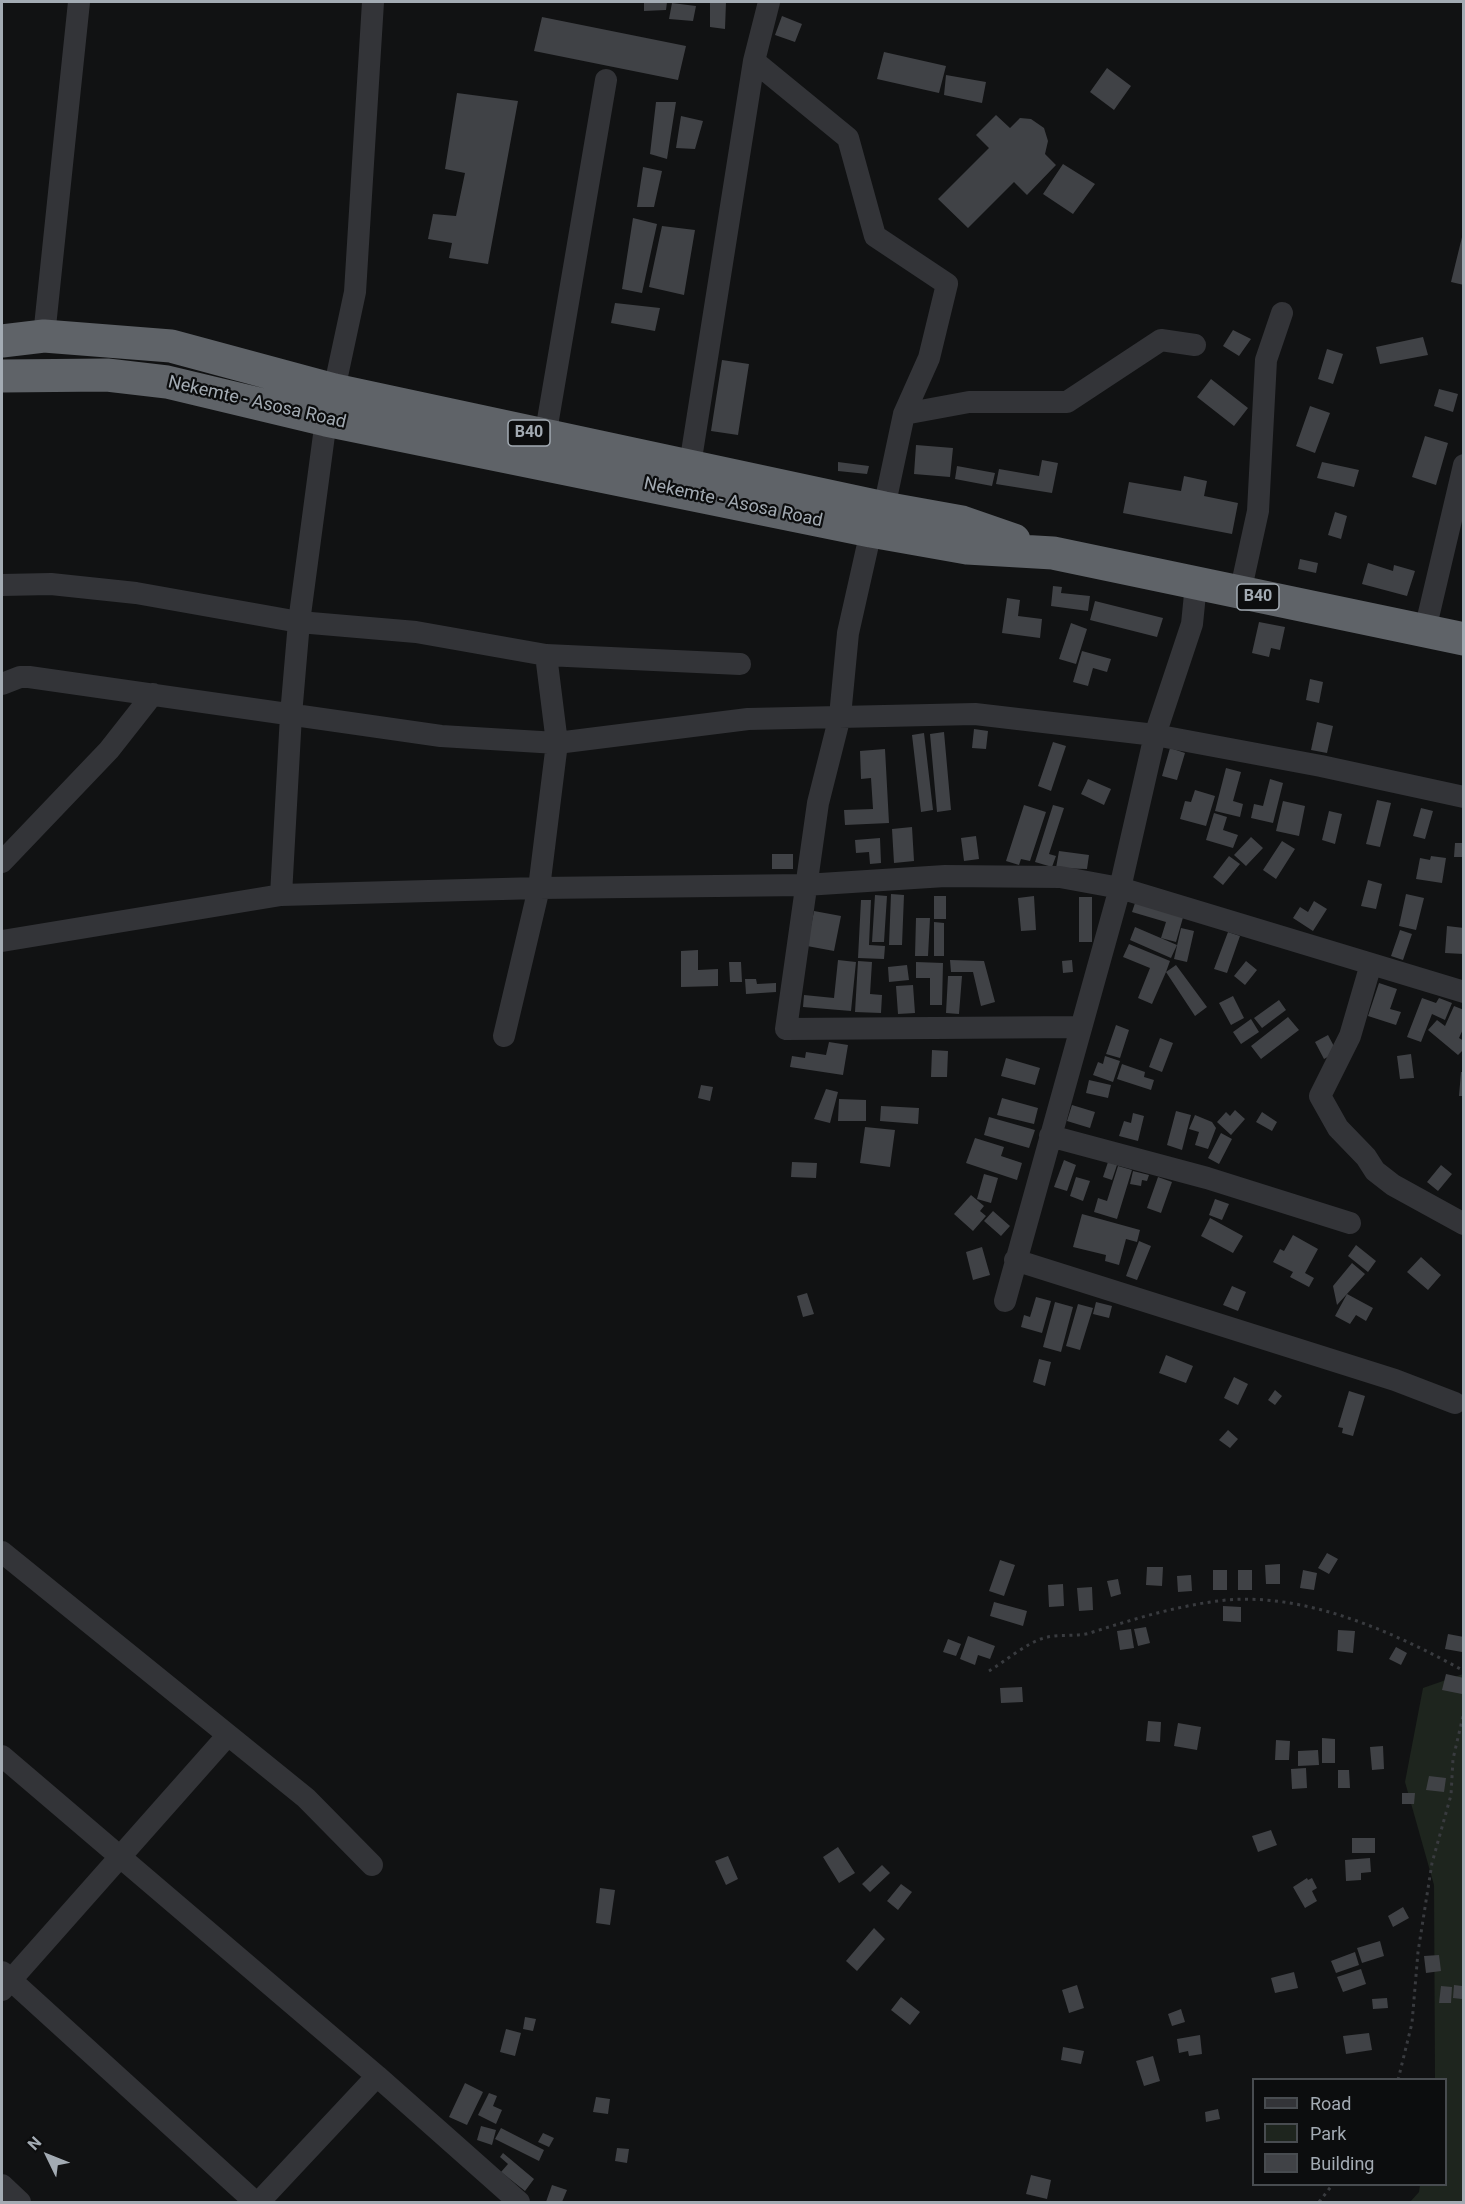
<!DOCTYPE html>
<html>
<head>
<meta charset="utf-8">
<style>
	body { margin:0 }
	#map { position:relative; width:1465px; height:2204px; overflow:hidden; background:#111213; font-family:Roboto,sans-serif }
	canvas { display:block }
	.frame { position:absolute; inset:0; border:3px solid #a3abb3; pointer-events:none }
	.legend { position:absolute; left:1252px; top:2078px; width:195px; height:108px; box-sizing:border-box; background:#0c0d0e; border:2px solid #484c50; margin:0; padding:8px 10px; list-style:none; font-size:18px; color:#a3abb3 }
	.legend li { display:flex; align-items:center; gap:12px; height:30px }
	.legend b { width:30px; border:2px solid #484c50 }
	.north { position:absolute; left:18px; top:2126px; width:60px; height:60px; -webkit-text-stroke:4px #0c0d0e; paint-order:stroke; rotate:313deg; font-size:16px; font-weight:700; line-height:24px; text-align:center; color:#a3abb3 }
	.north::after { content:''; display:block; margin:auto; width:21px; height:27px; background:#a3abb3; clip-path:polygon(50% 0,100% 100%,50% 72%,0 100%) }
</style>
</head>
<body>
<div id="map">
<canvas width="1465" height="2204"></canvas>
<div class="frame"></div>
<ul class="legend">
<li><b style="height:8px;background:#333438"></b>Road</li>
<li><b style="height:16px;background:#1e251e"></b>Park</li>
<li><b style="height:16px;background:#404246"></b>Building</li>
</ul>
<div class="north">N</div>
</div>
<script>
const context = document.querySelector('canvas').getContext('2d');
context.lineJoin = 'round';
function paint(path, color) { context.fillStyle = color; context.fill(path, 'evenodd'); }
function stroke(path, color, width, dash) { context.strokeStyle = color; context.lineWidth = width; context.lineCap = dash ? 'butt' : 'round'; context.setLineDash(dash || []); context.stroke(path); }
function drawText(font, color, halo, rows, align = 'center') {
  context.font = font + ' Roboto,sans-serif'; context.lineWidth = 4.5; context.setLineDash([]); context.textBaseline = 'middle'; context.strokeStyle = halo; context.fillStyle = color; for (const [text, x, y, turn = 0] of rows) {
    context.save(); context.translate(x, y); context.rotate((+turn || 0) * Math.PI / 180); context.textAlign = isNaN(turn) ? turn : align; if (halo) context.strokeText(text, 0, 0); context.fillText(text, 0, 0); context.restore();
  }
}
const green = new Path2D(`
	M1463,1674V2202H1410L1419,2192L1420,2185L1446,2184V2080L1435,2079L1434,1885L1405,1782L1423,1688Z`);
const building = new Path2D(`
	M644,2H667L666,10L644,11Z
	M710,2H726L725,29L710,27Z
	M672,3L696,6L693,21L669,19Z
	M782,16L802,24L795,42L775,35Z
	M542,17L686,46L678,80L534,51Z
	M884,52L946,66L939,93L877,79Z
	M1107,68L1131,86L1114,110L1090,92Z
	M946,75L986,82L982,103L944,95Z
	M457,93L518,101L488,264L449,258L452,243L428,239L433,214L456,216L465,173L445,169Z
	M656,102H676L667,159L650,154Z
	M996,115L1010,128L1020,118L1031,119L1044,128L1048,141L1045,154L1056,165L1027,195L1014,182L968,228L938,199L989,148L976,135Z
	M681,116L703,121L695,149L676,148Z
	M1063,164L1095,184L1073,214L1043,194Z
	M643,167L662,171L654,207H637Z
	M633,218L657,224L642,293L622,289Z
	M662,226L695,230L684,295L649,287Z
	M1463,233H1464V285L1451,282Z
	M615,303L660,308L655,331L611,323Z
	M1233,330L1251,339L1239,356L1223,346Z
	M1423,337L1428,355L1380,364L1376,347Z
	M1327,349L1343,354L1333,384L1318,379Z
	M722,360L749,364L738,435L711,431Z
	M1211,379L1248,408L1234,426L1197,397Z
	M1439,389L1458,394L1453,412L1434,406Z
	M1310,406L1330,413L1315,453L1296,446Z
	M1425,436L1448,443L1436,485L1412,477Z
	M916,445L953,448L950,477L914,474Z
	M1042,460L1058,463L1052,493L996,484L999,469L1039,476Z
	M838,462L869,466L867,474L838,471Z
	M1322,462L1359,470L1354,487L1317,478Z
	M957,466L995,473L992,486L955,479Z
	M1184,476L1207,481L1204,496L1238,503L1232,534L1123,513L1129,482L1181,491Z
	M1335,512L1347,516L1341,539L1328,535Z
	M1300,559L1318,563L1316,573L1298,569Z
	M1368,563L1393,571L1394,565L1415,571L1407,596L1362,584Z
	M1053,586L1062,587L1061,593L1090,596L1088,611L1051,606Z
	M1007,598L1020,600L1018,616L1042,619L1040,638L1002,633Z
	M1095,601L1163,618L1157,637L1090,620Z
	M1259,622L1285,627L1280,650L1271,648L1269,657L1252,653Z
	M1071,623L1087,629L1076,664L1059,659Z
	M1082,651L1111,659L1107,672L1093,668L1088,686L1073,682Z
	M1310,679L1323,682L1319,703L1306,700Z
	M1317,722L1333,726L1327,753L1311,750Z
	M974,729L988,731L986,749L972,748Z
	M944,732L951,810L937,812L930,734Z
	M924,733L933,810L921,812L912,735Z
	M1053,742L1066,746L1051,791L1038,786Z
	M1170,748L1185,753L1177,780L1162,776Z
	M885,749L889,823L845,825L844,810L873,809L871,778L861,779L860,751Z
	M1226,768L1241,772L1233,801L1243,804L1240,817L1215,811Z
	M1088,779L1111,789L1104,805L1081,794Z
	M1270,779L1283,783L1273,823L1251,818L1254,804L1263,806Z
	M1195,790L1215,796L1206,826L1180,819L1185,801L1191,802Z
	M1377,800L1391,803L1380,847L1366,844Z
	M1283,801L1305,806L1299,836L1276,831Z
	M1024,805L1046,812L1030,861L1021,859L1019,865L1006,861Z
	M1053,805L1064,808L1049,854L1056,856L1052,867L1035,862Z
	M1421,808L1433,811L1425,839L1413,836Z
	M1329,811L1342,814L1335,844L1322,840Z
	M1214,813L1227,817L1223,830L1238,835L1233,848L1206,840Z
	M912,827L914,861L894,863L892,829Z
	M976,836L979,859L964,861L961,838Z
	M1251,837L1263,848L1246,866L1234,855Z
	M880,838L881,863L870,864L869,852L856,853L855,840Z
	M1282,841L1295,849L1276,879L1263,870Z
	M1455,843H1464V857H1454Z
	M1059,851L1089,855L1087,869L1056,868Z
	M772,854H793V869H772Z
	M1229,856L1240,864L1223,885L1213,877Z
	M1431,856L1446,858L1442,883L1416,879L1420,858L1430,860Z
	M1368,880L1382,884L1376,909L1361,906Z
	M891,894L904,895L902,945H889Z
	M1406,894L1424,898L1416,930L1399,926Z
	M875,895L887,896L884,942H872Z
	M934,896H946V919H934Z
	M1034,896L1036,930L1021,931L1018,898Z
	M1079,897H1092V942H1079Z
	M861,900H871L869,945L885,946L884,959L858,958Z
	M1136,900L1184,914L1176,942L1161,938L1166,922L1132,912Z
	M1314,901L1327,909L1313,931L1293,918L1300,907L1308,912Z
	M814,911L841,916L834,951L807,946Z
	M916,918H930L928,956H915Z
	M934,922L944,923V956H934Z
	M1447,926L1464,928V954L1445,953Z
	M1135,927L1177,945L1171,958L1130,940Z
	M1181,928L1194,931L1187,962L1174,959Z
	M1400,930L1412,934L1403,960L1391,956Z
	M1228,932L1240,936L1227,973L1214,969Z
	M1129,944L1170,961L1166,972L1176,965L1207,1007L1195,1016L1166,972L1152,1004L1138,998L1150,968L1123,957Z
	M698,950V970L718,969V986L681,987V951Z
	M838,960L856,962L851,1011L803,1007L804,995L834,998Z
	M950,960L984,961L995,1002L981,1006L973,972H951Z
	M1072,960L1073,972L1063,973L1062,961Z
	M858,961L872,962L870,994L882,995L881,1013L855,1012Z
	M1246,961L1257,970L1245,985L1234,976Z
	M729,962H741L742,982H730Z
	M916,962L943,963L942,1005H930V978H916Z
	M907,965L909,980L889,982L888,967Z
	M948,976H962L959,1014L946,1013Z
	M745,979H756L757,984L776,983V992L746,994Z
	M1379,983L1397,989L1390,1009L1401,1012L1396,1025L1368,1016Z
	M913,985L915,1013L898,1014L896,986Z
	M1233,996L1244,1018L1231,1025L1219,1003Z
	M1422,998L1436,1003L1439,998L1452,1003L1445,1020L1432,1014L1421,1042L1407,1037Z
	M1279,1000L1286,1010L1262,1028L1254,1018Z
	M1454,1006L1464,1010V1027L1459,1038L1464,1041V1049L1458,1055L1428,1030L1437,1020L1445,1026Z
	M1288,1017L1299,1030L1261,1059L1251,1046Z
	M1251,1019L1259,1032L1241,1044L1233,1032Z
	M1116,1025L1129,1030L1120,1058L1106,1054Z
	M1328,1035L1337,1052L1324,1059L1315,1042Z
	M1160,1038L1173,1043L1162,1072L1149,1067Z
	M829,1042L848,1045L843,1075L790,1067L792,1056L805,1058L806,1052L826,1055Z
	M932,1050L948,1051L947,1077H931Z
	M1411,1054L1414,1078L1400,1079L1397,1056Z
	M1105,1056L1120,1061L1113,1082L1093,1075L1098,1062L1103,1064Z
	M1006,1058L1040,1068L1035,1085L1001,1076Z
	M1122,1064L1145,1072L1144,1077L1154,1080L1151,1090L1117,1079Z
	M1461,1072H1464V1096H1459Z
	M1089,1080L1111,1085L1108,1098L1086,1093Z
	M701,1085L713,1087L710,1101L698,1098Z
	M826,1089L838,1092L830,1123L814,1119Z
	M1002,1098L1038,1108L1034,1124L997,1115Z
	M839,1099L866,1100V1121H838Z
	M1072,1105L1095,1112L1090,1128L1067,1121Z
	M881,1106L919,1108L918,1124L880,1121Z
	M1235,1110L1245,1119L1231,1135L1217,1122L1226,1112L1230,1116Z
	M1176,1111L1191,1115L1182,1150L1167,1145Z
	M1262,1112L1277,1122L1272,1131L1256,1122Z
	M1133,1113L1144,1116L1138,1141L1119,1136L1124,1121L1131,1123Z
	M1195,1115L1212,1122L1216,1128L1208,1149L1195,1145L1199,1132L1189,1129Z
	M989,1117L1035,1130L1029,1148L984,1135Z
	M865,1127L895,1130L890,1167L860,1163Z
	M1221,1133L1232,1139L1219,1164L1208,1158Z
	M975,1138L1004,1147L1001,1156L1022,1163L1017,1180L966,1163Z
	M1064,1160L1076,1165L1067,1191L1054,1187Z
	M792,1162L817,1163L816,1178L791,1177Z
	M1108,1162L1117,1165L1112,1180L1103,1177Z
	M1441,1165L1452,1174L1438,1191L1427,1182Z
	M1118,1166L1132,1170L1117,1219L1094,1212L1098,1198L1107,1201Z
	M1133,1171L1149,1175L1147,1181L1142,1180L1141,1186L1130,1184Z
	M984,1174L998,1178L991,1203L977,1199Z
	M1076,1177L1090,1181L1083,1201L1070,1196Z
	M1158,1177L1172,1182L1161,1213L1147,1208Z
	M971,1195L984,1206L980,1211L986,1216L973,1231L954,1214Z
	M1215,1199L1229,1204L1222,1220L1209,1215Z
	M993,1211L1010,1226L1001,1236L984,1221Z
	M1082,1214L1140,1230L1137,1242L1126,1239L1119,1265L1105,1261L1106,1255L1073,1247Z
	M1210,1218L1243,1236L1233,1253L1201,1236Z
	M1293,1235L1318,1249L1305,1273L1314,1278L1309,1287L1290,1277L1293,1272L1273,1262L1280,1249L1284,1251Z
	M1139,1241L1151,1246L1137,1280L1126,1276Z
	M1356,1245L1376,1261L1368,1272L1348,1256Z
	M982,1247L990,1275L973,1280L966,1252Z
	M1421,1257L1441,1275L1428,1290L1407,1272Z
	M1352,1263L1365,1274L1337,1305L1333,1286Z
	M1232,1286L1246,1292L1238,1311L1223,1305Z
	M807,1293L814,1314L803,1317L797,1296Z
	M1347,1294L1373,1308L1366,1321L1356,1315L1350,1324L1335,1316Z
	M1036,1297L1051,1301L1042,1333L1021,1327L1024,1315L1030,1317Z
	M1055,1302L1073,1307L1061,1352L1043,1347Z
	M1096,1302L1112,1306L1109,1318L1093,1314Z
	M1078,1304L1093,1308L1080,1350L1066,1346Z
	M1166,1355L1193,1366L1186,1383L1159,1373Z
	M1039,1359L1051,1362L1045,1386L1033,1382Z
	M1234,1377L1248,1384L1238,1405L1224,1398Z
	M1275,1390L1282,1396L1275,1405L1268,1400Z
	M1349,1391L1365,1396L1353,1436L1342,1433L1343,1428L1338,1427Z
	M1228,1430L1238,1439L1230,1448L1219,1440Z
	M1327,1553L1338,1559L1329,1574L1318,1568Z
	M1000,1560L1015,1565L1004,1596L989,1591Z
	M1280,1564V1584H1266L1265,1565Z
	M1147,1567H1163L1162,1586L1146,1585Z
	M1213,1570H1227V1590H1213Z
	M1238,1570H1252V1590H1238Z
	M1303,1570L1317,1573L1314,1590L1300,1588Z
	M1191,1575L1192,1591L1178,1592L1177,1576Z
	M1118,1579L1121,1594L1111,1597L1107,1581Z
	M1063,1584L1064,1606L1049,1607L1048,1585Z
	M1092,1587L1093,1610L1079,1611L1077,1588Z
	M994,1602L1027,1611L1023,1626L990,1616Z
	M1223,1606L1241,1607V1622L1223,1621Z
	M1146,1627L1150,1643L1138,1646L1134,1629Z
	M1131,1629L1134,1648L1120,1650L1117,1631Z
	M1338,1630L1355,1631L1353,1653L1337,1651Z
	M1448,1634L1464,1637L1462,1652L1445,1649Z
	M968,1636L995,1646L990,1659L978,1655L975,1665L960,1659Z
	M948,1639L961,1644L956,1656L943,1652Z
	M1396,1647L1407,1653L1401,1665L1389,1659Z
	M1446,1674L1464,1678L1462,1694L1442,1690Z
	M1022,1687L1023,1702L1001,1703L1000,1688Z
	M1148,1721L1161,1722L1160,1742L1146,1741Z
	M1178,1723L1201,1727L1197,1750L1174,1746Z
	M1322,1738L1335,1739V1763H1322Z
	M1276,1740L1290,1741L1289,1760H1275Z
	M1383,1746L1384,1769L1372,1770L1370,1747Z
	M1318,1750L1319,1765L1298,1766V1751Z
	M1306,1768L1307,1788L1292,1789L1291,1769Z
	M1338,1770H1349L1350,1788H1338Z
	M1429,1776L1446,1778L1444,1792L1426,1790Z
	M1402,1793H1415L1414,1804H1402Z
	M1271,1830L1277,1845L1258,1852L1252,1836Z
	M1352,1838H1375V1853H1352Z
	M838,1847L855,1873L839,1883L823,1857Z
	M728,1856L738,1879L726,1885L715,1861Z
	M1370,1858L1371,1872L1361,1873V1880L1346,1881L1345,1860Z
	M882,1865L890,1873L870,1892L862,1884Z
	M1307,1878L1308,1880L1312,1878L1317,1888L1312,1891L1317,1901L1305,1908L1293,1887Z
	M901,1884L912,1892L898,1910L887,1901Z
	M600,1888L615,1890L610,1925L596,1923Z
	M1403,1907L1409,1918L1393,1927L1388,1916Z
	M874,1928L885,1939L857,1971L846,1961Z
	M1380,1941L1384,1956L1362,1963L1357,1948Z
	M1355,1952L1359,1965L1336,1973L1331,1961Z
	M1439,1955L1441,1971L1426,1973L1424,1956Z
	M1361,1969L1366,1984L1343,1992L1337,1977Z
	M1294,1972L1298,1988L1275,1993L1271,1978Z
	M1077,1985L1084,2008L1069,2013L1062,1990Z
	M1454,1985L1462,1986V1999L1453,1998Z
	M1441,1986L1452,1987L1451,2003H1439Z
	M901,1997L920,2012L910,2025L891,2010Z
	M1387,1998L1388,2008L1373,2009L1372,1999Z
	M1181,2009L1185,2022L1172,2026L1168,2014Z
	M525,2017L536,2019L533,2031L523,2029Z
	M506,2029L521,2033L515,2056L500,2052Z
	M1369,2033L1372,2050L1346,2054L1343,2036Z
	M1200,2035L1202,2054L1189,2056L1188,2051L1179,2053L1177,2039Z
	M1063,2047L1084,2051L1081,2064L1061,2060Z
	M1153,2056L1160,2081L1144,2086L1136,2061Z
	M465,2083L483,2092L467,2125L449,2117Z
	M489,2093L497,2096L493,2106L502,2110L496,2124L478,2115Z
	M596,2097L610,2099L608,2114L593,2112Z
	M1218,2109L1220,2119L1206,2122L1205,2112Z
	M481,2126L496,2130L492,2145L477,2140Z
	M501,2128L544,2150L539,2161L495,2139Z
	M543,2133L554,2138L549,2147L538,2142Z
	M617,2148L629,2149L627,2163L615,2161Z
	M503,2153L534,2179L525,2191L501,2172L508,2164L500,2157Z
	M1031,2175L1051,2180L1047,2199L1026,2194Z
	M552,2185L567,2190L562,2202H546Z`);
const path = new Path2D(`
	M989,1671C1004,1662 1028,1642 1044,1638C1060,1633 1077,1638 1093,1632C1137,1618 1180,1605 1226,1600C1307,1593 1394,1632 1464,1671
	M1398,2080L1412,2023L1418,1952L1432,1863L1451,1795L1453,1759L1464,1712
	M1319,2202L1333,2184`);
const minor = new Path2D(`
	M754,61L848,138L875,236L947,284L929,358L904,414L884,508
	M44,336L79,2
	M334,390L355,292L373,2
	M904,414L969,402H1067L1161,340L1195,345
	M543,449L606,80
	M690,465L754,61L769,2
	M871,531L848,633L840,716L818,803L786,1029L1081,1027
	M2,585L51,584L136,593L299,622L416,632L546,655L740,664
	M1240,593L1258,511L1266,360L1282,313
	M1425,630L1464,465
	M2,684L20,677H29L441,736L557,743L748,719L975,714L1155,735L1321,766L1464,797
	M2,862L109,750L153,694
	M281,895L291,715L299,622L326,420
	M2,941L281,895L539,888L805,885L945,876L1060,877L1120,888L1464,992
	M1371,964L1350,1036L1320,1096L1338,1128L1366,1157L1375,1171L1393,1185L1464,1224
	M504,1036L539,888L557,743L546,655
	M1050,1136L1207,1178L1350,1223
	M1015,1260L1395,1380L1455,1403
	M1005,1301L1120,888L1155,735L1192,624L1196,584
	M2,1552L306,1798L372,1865
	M2,1756L377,2076L259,2202
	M2,1972L255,2202
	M2,1990L228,1735
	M377,2076L519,2202
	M2,2185L20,2202`);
const highway = new Path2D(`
	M2,341L44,336L171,346L334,390L884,508L962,522L1014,540
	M2,376L107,375L167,382L326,420L871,531L967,548L1053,553L1464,639`);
const shields = [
	[529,433,42],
	[1258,597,42]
];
const shieldNames = [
	["B40",529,433],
	["B40",1258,597]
];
const streetNames = [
	["Nekemte - Asosa Road",257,403,13],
	["Nekemte - Asosa Road",733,503,12]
];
paint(green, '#1e251e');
paint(building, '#404246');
stroke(path, '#393b3f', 3, [3, 4.5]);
stroke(minor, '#333438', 22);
stroke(highway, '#5f6368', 33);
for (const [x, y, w] of shields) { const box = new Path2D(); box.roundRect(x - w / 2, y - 13, w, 26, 4.5); context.fillStyle = '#0c0d0e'; context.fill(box); stroke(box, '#a3abb3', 1.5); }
drawText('bold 16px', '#a3abb3', null, shieldNames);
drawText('18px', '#a3abb3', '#0c0d0e', streetNames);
</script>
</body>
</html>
